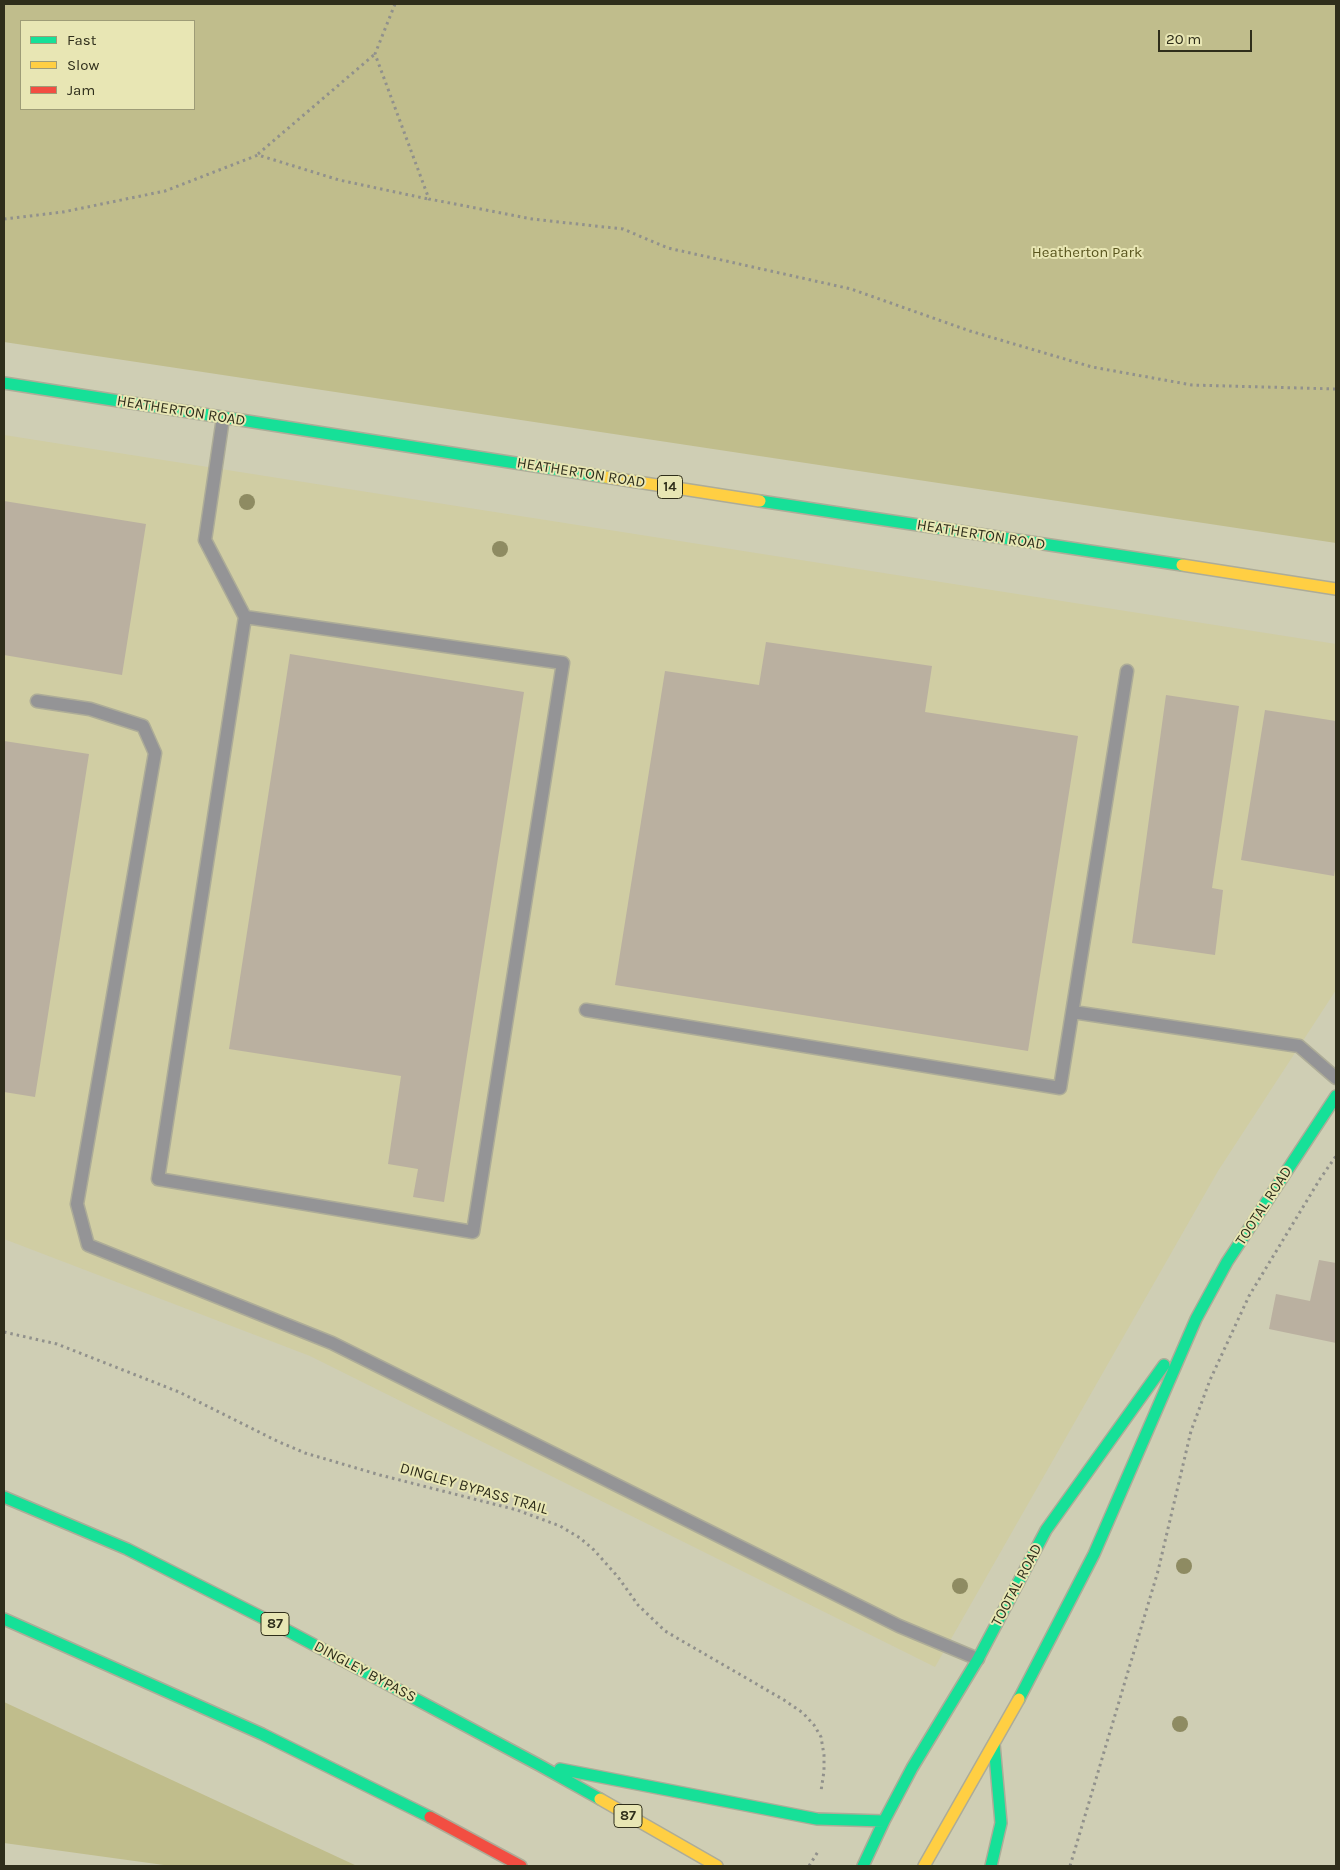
<!DOCTYPE html>
<html>
<head>
<meta charset="utf-8">
<style>
	body { margin:0 }
	#map { position:relative; width:1340px; height:1870px; overflow:hidden; background:#cfceb4; font-family:Karla,sans-serif }
	canvas { display:block }
	.frame { position:absolute; inset:0; border:5px solid #2f2e1b; pointer-events:none }
	.legend { position:absolute; left:20px; top:20px; width:175px; height:90px; box-sizing:border-box; background:#e8e6b4; border:1px solid #9e9c77; margin:0; padding:6px 9px; list-style:none; font-size:15px; color:#2f2e1b }
	.legend li { display:flex; align-items:center; gap:10px; height:25px }
	.legend b { width:25px; border:1px solid #9e9c77 }
	.scale { position:absolute; left:1158px; top:30px; width:94px; height:22px; box-sizing:border-box; border:2px solid #2f2e1b; border-top:0; padding-left:6px; font-size:15px; line-height:18px; white-space:nowrap; color:#2f2e1b; -webkit-text-stroke:4px #e8e6b4; paint-order:stroke }
</style>
</head>
<body>
<div id="map">
<canvas width="1340" height="1870"></canvas>
<div class="frame"></div>
<ul class="legend">
<li><b style="height:6px;background:#16e098"></b>Fast</li>
<li><b style="height:6px;background:#ffcf43"></b>Slow</li>
<li><b style="height:6px;background:#f24e42"></b>Jam</li>
</ul>
<div class="scale">20 m</div>
</div>
<script>
const context = document.querySelector('canvas').getContext('2d');
context.lineJoin = 'round';
function paint(path, color) { context.fillStyle = color; context.fill(path, 'evenodd'); }
function stroke(path, color, width, dash) { context.strokeStyle = color; context.lineWidth = width; context.lineCap = dash ? 'butt' : 'round'; context.setLineDash(dash || []); context.stroke(path); }
function drawText(font, color, halo, rows, align = 'center') {
  context.font = font + ' Karla,sans-serif'; context.lineWidth = 4; context.setLineDash([]); context.textBaseline = 'middle'; context.strokeStyle = halo; context.fillStyle = color; for (const [text, x, y, turn = 0] of rows) {
    context.save(); context.translate(x, y); context.rotate((+turn || 0) * Math.PI / 180); context.textAlign = isNaN(turn) ? turn : align; if (halo) context.strokeText(text, 0, 0); context.fillText(text, 0, 0); context.restore();
  }
}
const built = new Path2D(`
	M4,435L1336,644V990L1218,1171L935,1667L310,1356L4,1239Z`);
const green = new Path2D(`
	M4,4H1336V543L4,342ZM21,21H194V109H21Z
	M4,1702L357,1866H171L4,1843Z`);
const building = new Path2D(`
	M4,501L146,524L122,675L4,655Z
	M766,642L932,666L925,712L1078,736L1028,1051L615,985L665,671L759,685Z
	M290,654L524,692L444,1202L413,1197L418,1169L388,1164L401,1076L229,1049Z
	M1166,695L1239,706L1212,888L1223,890L1215,955L1132,943Z
	M1265,710L1336,721V863L1334,876L1241,860Z
	M4,741L89,754L35,1097L4,1092Z
	M1319,1260L1336,1263V1343L1269,1329L1276,1294L1310,1301Z`);
const path = new Path2D(`
	M395,4L375,54L429,199L532,219L623,229L668,248L851,289L970,331L1092,367L1192,385L1336,389
	M258,154L375,54
	M4,219L63,212L165,191L258,155L339,180L428,199
	M4,1332L57,1344L179,1392L277,1441L305,1453L380,1475L517,1510L560,1526L580,1538L594,1550L618,1577L638,1605L665,1631L784,1700L803,1713L814,1725L821,1737L824,1755V1771L821,1791
	M809,1866L819,1850
	M1070,1866L1158,1571L1191,1431L1210,1380L1249,1296L1320,1179L1336,1156`);
const lane = new Path2D(`
	M223,418L205,540L245,617
	M245,617L563,663L473,1232L158,1179Z
	M37,701L90,709L143,726L155,753L77,1204L88,1245L332,1343L899,1626L978,1659
	M586,1010L1060,1088L1127,671
	M1073,1012L1299,1046L1336,1078`);
const fast = new Path2D(`
	M4,383L605,477
	M760,501L1182,565
	M4,1497L127,1549L275,1624L539,1765L600,1799
	M4,1619L262,1734L430,1817
	M1019,1699L1094,1554L1196,1319L1227,1262L1336,1096
	M560,1769L817,1819L884,1821
	M863,1866L884,1821L912,1768L978,1659L1046,1530L1164,1365
	M991,1866L1001,1823L994,1744`);
const slow = new Path2D(`
	M605,477L760,501
	M1182,565L1336,589
	M600,1799L717,1866
	M924,1866L1019,1699`);
const jam = new Path2D(`
	M430,1817L521,1866`);
const trees = [
	[247,502],
	[500,549],
	[1184,1566],
	[960,1586],
	[1180,1724]
];
const shields = [
	[670,487,25],
	[275,1624,28],
	[628,1816,28]
];
const shieldNames = [
	["14",670,487],
	["87",275,1624],
	["87",628,1816]
];
const parkNames = [
	["Heatherton Park",1087,253]
];
const streetNames = [
	["HEATHERTON ROAD",181,411,9],
	["HEATHERTON ROAD",581,473,9],
	["HEATHERTON ROAD",981,535,9],
	["TOOTAL ROAD",1264,1206,-57],
	["DINGLEY BYPASS TRAIL",474,1489,16],
	["TOOTAL ROAD",1017,1585,-62],
	["DINGLEY BYPASS",365,1672,28]
];
paint(built, '#d0cda3');
paint(green, '#c0bd8c');
paint(building, '#bab0a0');
stroke(lane, '#adac98', 15);
stroke(fast, '#adac98', 14);
stroke(slow, '#adac98', 14);
stroke(jam, '#adac98', 14);
stroke(path, '#91918c', 3, [2.5, 4]);
stroke(lane, '#949496', 12);
stroke(fast, '#16e098', 11);
stroke(slow, '#ffcf43', 11);
stroke(jam, '#f24e42', 11);
context.fillStyle = '#8e8b62';
for (const [x, y] of trees) { context.beginPath(); context.arc(x, y, 8, 0, 2 * Math.PI); context.fill(); }
for (const [x, y, w] of shields) { const box = new Path2D(); box.roundRect(x - w / 2, y - 11.5, w, 23, 4); context.fillStyle = '#e8e6b4'; context.fill(box); stroke(box, '#2f2e1b', 1); }
drawText('bold 14px', '#2f2e1b', null, shieldNames);
drawText('15px', '#59551e', '#e8e6b4', parkNames);
drawText('15px', '#2f2e1b', '#e8e6b4', streetNames);
</script>
</body>
</html>
